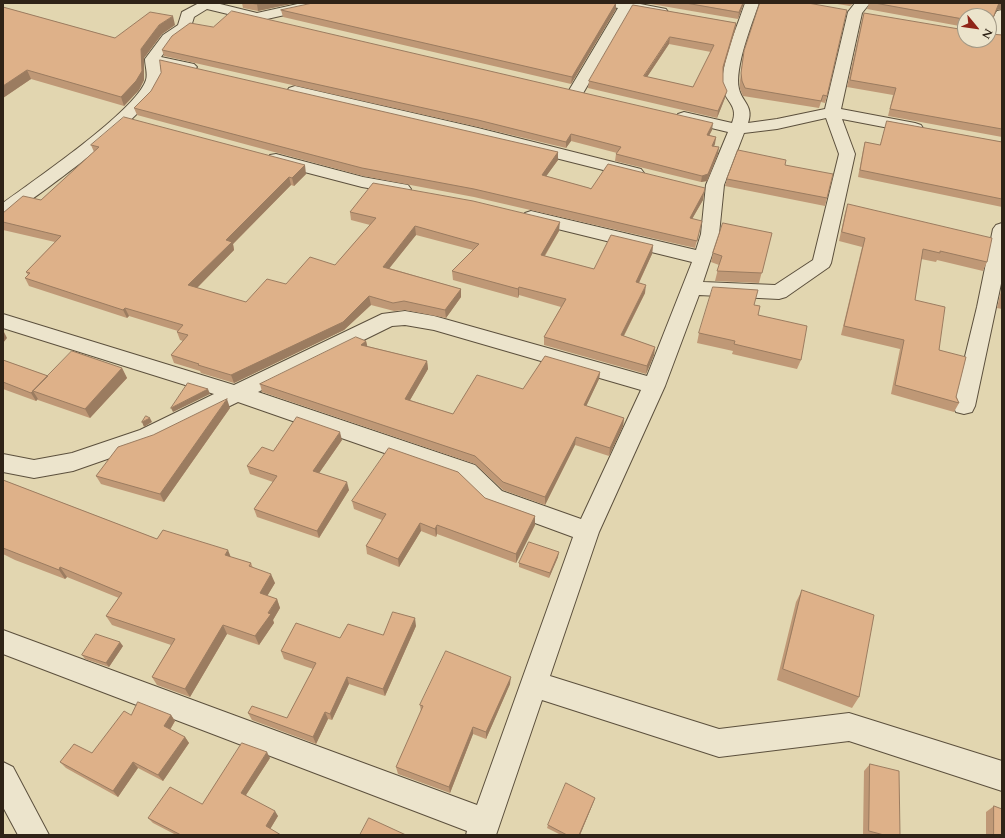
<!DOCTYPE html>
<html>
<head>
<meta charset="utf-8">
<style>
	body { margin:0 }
	#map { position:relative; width:1005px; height:838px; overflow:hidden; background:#e2d6b0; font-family:Cardo,serif }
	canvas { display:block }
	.frame { position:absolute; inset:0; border:4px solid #2f2317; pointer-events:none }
	.north { position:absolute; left:957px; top:8px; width:40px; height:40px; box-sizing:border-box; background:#ece4cc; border:1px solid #a09784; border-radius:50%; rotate:119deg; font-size:11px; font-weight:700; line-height:16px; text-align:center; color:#2f2317 }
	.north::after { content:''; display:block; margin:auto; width:14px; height:18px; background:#8f2418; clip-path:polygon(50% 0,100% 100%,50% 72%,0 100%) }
</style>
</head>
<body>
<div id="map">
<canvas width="1005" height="838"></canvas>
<div class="frame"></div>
<div class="north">N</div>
</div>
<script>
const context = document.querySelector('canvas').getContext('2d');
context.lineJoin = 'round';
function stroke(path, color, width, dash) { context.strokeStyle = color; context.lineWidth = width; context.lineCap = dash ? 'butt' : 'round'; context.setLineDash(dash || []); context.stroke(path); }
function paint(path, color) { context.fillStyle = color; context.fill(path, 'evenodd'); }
const minor = new Path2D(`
	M199,3H216L257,13L302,3H360L358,6L353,7L316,8L267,19L261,22L207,9L194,17L190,30L173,41L161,57L194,64L197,67L194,70L189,72L160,65C161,70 163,76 161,80C149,118 44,190 9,216L3,218V203C33,181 136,111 146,80C148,74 145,65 145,59L163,35L178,25L182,12Z
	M605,3H635L666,9L668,12L666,15L661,16L631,11L582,95H570L568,92L618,8L607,6Z
	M745,3H759C752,24 734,68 739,89C742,102 754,106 748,123L777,119L825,109L848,12L855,3H870L862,13L841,109L915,123L921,125L923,128L921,131L915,133L842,119L855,154L831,263L829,267L786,297L779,299L699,295L665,386L599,532L550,676L719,729L849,713L1002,761V791L849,741L719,757L542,700L496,835H466L467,831L3,654V630L477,805L573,537L486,505L459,479L238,402L156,442L73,471L34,478L3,472V454L34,460L72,453L140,430L214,394L3,328V314L234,385L382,314L405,311L434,316L647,376L692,262L525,221L522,217L525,213L531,211L696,250L701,234L706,185L728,132L678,120L676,117L678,114L684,112L732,123C739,106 726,102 723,89C719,67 738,25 745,3ZM826,118L839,154L813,260L775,285L703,282L719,234L724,185L744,133L777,129ZM405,325L434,330L641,390L581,519L502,491L475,465L258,392L392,326Z
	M1002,10V38L1000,41H990C988,33 992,18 997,11Z
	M295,86L478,128L641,169L644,173L641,177L635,178L476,138L289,94L287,91L289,88Z
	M276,154L363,177L408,185L411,189L408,193L402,194L362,187L270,163L268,159L270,155Z
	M1002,223V279L975,406L972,412L964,414L956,412L953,406L977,307L993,229L996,225Z
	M3,762L13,767L49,835H18L3,807Z`);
const wall = new Path2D(`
	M242,3H295L258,11L243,8Z
	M645,3H744L738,19Z
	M831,3H854L850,6Z
	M869,3H1002V9L996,10L991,23V34L1002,35V137L888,116L893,95L847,87L862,20L864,13L989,40L965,16V27L867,9Z
	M633,5L736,23L735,30L723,69V82L725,98L717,118L588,88L589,81ZM669,44L711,52L693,87L647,77Z
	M3,7L115,38L175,25L162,34L144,58V80L139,90L124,106L31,79L3,98Z
	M616,9L571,84L283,17L281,10Z
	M162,50L712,130L709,135L716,137L714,146L718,154L707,181L701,182L615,161L616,154L617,153L571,141L566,148L478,127L164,56Z
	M744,51L827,96L825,103L821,102L819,108L743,96L740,89V80Z
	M134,108L558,152V160L546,176L589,188L704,192L703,200L692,219L700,228L695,248L474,197L363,176L137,115Z
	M887,121L1002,142V207L858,177L863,150L865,142L880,145Z
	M91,145L306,174L294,186L291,185L233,244L234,250L197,288L246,302L286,284L335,265L370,225L351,220L350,212L559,231L545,256L594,269L653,245L652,254L639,283L645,293L624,336L655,347L654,355L646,374L544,345V337L561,307L519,295L518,298L453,280L452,271L473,250L416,235L389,268L461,289V297L446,318L405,310L394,311L371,305L344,330L234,383L201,373L200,371L174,363L171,355L183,341L180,340L177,332L178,331L129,316L127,318L29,286L25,278L28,275L26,272L55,242L3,230V213L41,200L94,152Z
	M785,165L827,198L825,206L725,186L727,179Z
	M848,204L987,262L983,271L937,260L936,262L921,259L915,300L939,350L959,403L954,412L891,394L900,349L841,335L862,247L839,241L845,213Z
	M772,233L759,283L715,281L719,265L711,262L713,253Z
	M1002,286V309L997,308Z
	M754,305L758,315L801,360L797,369L732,354L733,351L697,343L699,333Z
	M366,341L367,346L427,361L428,369L410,400L453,414L523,389L600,372L599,379L586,406L624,418L623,426L609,456L575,445L545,505L503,490L475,464L262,392L260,384Z
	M3,360L48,376L122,368L127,378L90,418L38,400V399L36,401L3,389Z
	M230,408L164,502L101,484L96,476L153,435Z
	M342,440L319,473L349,490L319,538L257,517L254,509L273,482L250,474L247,466L273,451Z
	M3,480L157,539L231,557L251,563L253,568L275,583L267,596L277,599L280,608L273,620L274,623L259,645L227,634L190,697L157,685L152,677L171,645L112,625L106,616L119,598L67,577L65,579L15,560L3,554Z
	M485,498L535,516V525L516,563L437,534L436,537L421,531L399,567L367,554L366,546L382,520L354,509L352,501Z
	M558,557L549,578L519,567V563Z
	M802,590L859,697L852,708L777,680L796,602Z
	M416,626L385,696L349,684L332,720L328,719L316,744L252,720L248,713L287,718L313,669L284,659L281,651L383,635Z
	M123,646L109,667L85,659L82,655Z
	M510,684L486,739L473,734L450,793L398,774L396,767L421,712L420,705Z
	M131,715H171L175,721L170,730L185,737L189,743L163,781L138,768L118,797L66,768L60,762L92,753Z
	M270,758L246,795L278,816L270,829L281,835H176L153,823L148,818L202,804Z
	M870,764L900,835H863L864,771Z
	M594,801L580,835H561L547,828L548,825Z
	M994,806L1002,835H986V812Z`);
const shadedWall = new Path2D(`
	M263,3H295L258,11L257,4Z
	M616,3V9L571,84L572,77Z
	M743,3H744L738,19L739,12Z
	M999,3H1002V9L996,10Z
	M173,16L175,25L162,34L144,58V80L139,90L124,106L121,97L141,49L159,25Z
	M736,23L735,30L722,74L723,67Z
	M670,37L669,44L643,83L644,76Z
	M27,70L31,79L3,98V86Z
	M727,91L725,98L717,118L718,111Z
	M713,123L712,130L706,142L707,135Z
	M571,134V141L566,148V142Z
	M716,137L715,144L711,153L712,146Z
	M719,147L718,154L707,181L701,182L702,176Z
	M558,152V160L542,182V175Z
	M305,165L306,174L294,186L292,178Z
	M289,177L291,185L233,244L234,250L191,294L188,285L226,240Z
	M704,192L703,200L688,226L690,218Z
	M560,222L559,231L540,263L541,255Z
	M415,226L416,235L384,275L383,267Z
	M653,245L652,254L635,291L636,282Z
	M646,285L645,293L620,343L621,335Z
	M519,287V295L518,298V289Z
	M461,289V297L446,318L445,310Z
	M369,296L371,305L344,330L234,383L231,375Z
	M125,308L129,316L127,318L123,310Z
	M3,330L7,338L3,343Z
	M366,341L368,349L361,345Z
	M655,347L654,355L646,374L647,366Z
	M427,361L428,369L406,407L405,399Z
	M122,368L127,378L90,418L85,409Z
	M600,372L599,379L583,413L584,405Z
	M208,389L210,394L173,412L171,408Z
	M33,391L38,399L36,401L31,393Z
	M227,399L230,408L164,502L160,494Z
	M150,418L152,422L144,427L142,422Z
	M624,418L623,426L609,456L610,448Z
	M340,432L342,440L315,479L313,471Z
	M576,437L575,445L545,505V497Z
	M347,482L349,490L319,538L317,531Z
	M535,516V525L516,563V554Z
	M420,523L421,531L399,567L398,559Z
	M437,525V534L436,537L435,529Z
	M228,550L232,560L225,555Z
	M559,552L558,557L549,578L550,573Z
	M60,567L67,577L65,579L59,570Z
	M271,574L275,583L263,603L260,593Z
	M277,599L280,608L273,620L274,623L259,645L255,636Z
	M415,618L416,626L385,696L383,689Z
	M223,625L227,634L190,697L185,689Z
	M120,642L123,646L109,667L106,663Z
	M347,677L349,684L332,720L330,714Z
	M511,677L510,684L486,739V732Z
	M325,712L328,719L316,744L313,737Z
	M171,715L175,721L168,733L164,726Z
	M473,727V734L450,793L449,787Z
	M185,737L189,743L163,781L158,775Z
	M267,752L270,758L244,798L241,793Z
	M133,762L138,768L118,797L113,791Z
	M595,798L594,801L580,835H579Z
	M275,811L278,816L269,831L266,826Z`);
const building = new Path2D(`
	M250,3H263L257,4Z
	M313,3H616L572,77L281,10Z
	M686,3H743L739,12Z
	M760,3H808L847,10L827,96L823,95L821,101L745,88L742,81L741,73L744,51Z
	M875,3H1000H999L991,23V34L1002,35V129L890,109L896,88L850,80L864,13L965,30V40H989V16H965V19Z
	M633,5L736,23L723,67V82L727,91L718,111L589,81ZM670,37L714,45L693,87L644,76Z
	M3,7L115,38L150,12L173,16L159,25L141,49L142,71L136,81L121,97L27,70L3,86Z
	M232,11L713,123L707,135L716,137L712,146L719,147L708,174L702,176L616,154L621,147L571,134L566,142L478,120L162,50L172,36L190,23L213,27Z
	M160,60L558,152L542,175L589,188L591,189L608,164L705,188L704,192L690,218L702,221L697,241L474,189L362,168L134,108L151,91L161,73Z
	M124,117L305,165L292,178L289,177L226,240L232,242L188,285L246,302L267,279L286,284L310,257L335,265L376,218L350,212L373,183L473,201L560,222L541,255L594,269L611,235L653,245L636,282L646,285L621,335L655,347L647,366L544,337L566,299L519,287L518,289L452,271L479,244L415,226L383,267L461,289L445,310L404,301L393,303L369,296L343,322L231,375L198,365L199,364L171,355L188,335L177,332L183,325L125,308L123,310L25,278L30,273L26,272L61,236L3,222V213L23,196L41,200L99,147L91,145Z
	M887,121L1002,142V199L860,170L865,142L880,145Z
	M738,150L786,160L785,165L833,174L827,198L727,179Z
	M848,204L992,238L987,262L940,251V253L923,249L915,300L945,307L939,350L966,357L956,397L959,403L895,385L904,340L844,326L865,238L842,232Z
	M723,223L772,233L762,273L717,271L722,256L713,253Z
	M713,287L758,290L754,305L760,306L758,315L807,326L801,360L734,344L735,341L699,333Z
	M356,337L366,341L361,345L427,361L405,399L453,414L477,375L523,389L545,356L600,372L584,405L624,418L610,448L576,437L545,497L503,482L475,456L260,384Z
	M72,351L122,368L85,409L33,391Z
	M3,360L48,376L31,393L3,382Z
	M188,383L208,389L171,408Z
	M227,399L160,494L96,476L118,447L153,435Z
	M146,416L150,418L142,422Z
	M297,417L340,432L313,471L347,482L317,531L254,509L277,476L247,466L262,447L273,451Z
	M389,448L458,472L485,498L535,516L516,554L437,525L435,529L420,523L398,559L366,546L386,514L352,501Z
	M3,480L157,539L163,530L228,550L225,555L251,563L249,566L271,574L260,593L277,599L268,613L271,614L255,636L223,625L185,689L152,677L175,639L106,616L122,593L60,567L59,570L3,548Z
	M529,542L559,552L550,573L519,563Z
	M802,590L874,615L859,697L783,669Z
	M393,612L415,618L383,689L347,677L330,714L325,712L313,737L248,713L252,706L287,718L316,663L281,651L296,623L340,638L348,624L383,635Z
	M96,634L120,642L106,663L82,655Z
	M446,651L511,677L486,732L473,727L449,787L396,767L423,706L420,705Z
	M138,702L171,715L164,726L185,737L158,775L133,762L113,791L60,762L74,744L92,753L124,711L131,715Z
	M242,743L267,752L241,793L275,811L266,826L281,835H181L148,818L170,787L202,804Z
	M870,764L899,771L900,835H884L869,831Z
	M566,783L595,798L579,835H567L548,825Z
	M994,806L1002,809V835H994Z
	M369,818L406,835H360Z`);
stroke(minor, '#5c503d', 2);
paint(minor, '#ece4cc');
paint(wall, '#bf9876');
paint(shadedWall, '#9b7c60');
paint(building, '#deb189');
stroke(building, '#9b7c60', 1);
</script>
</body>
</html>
